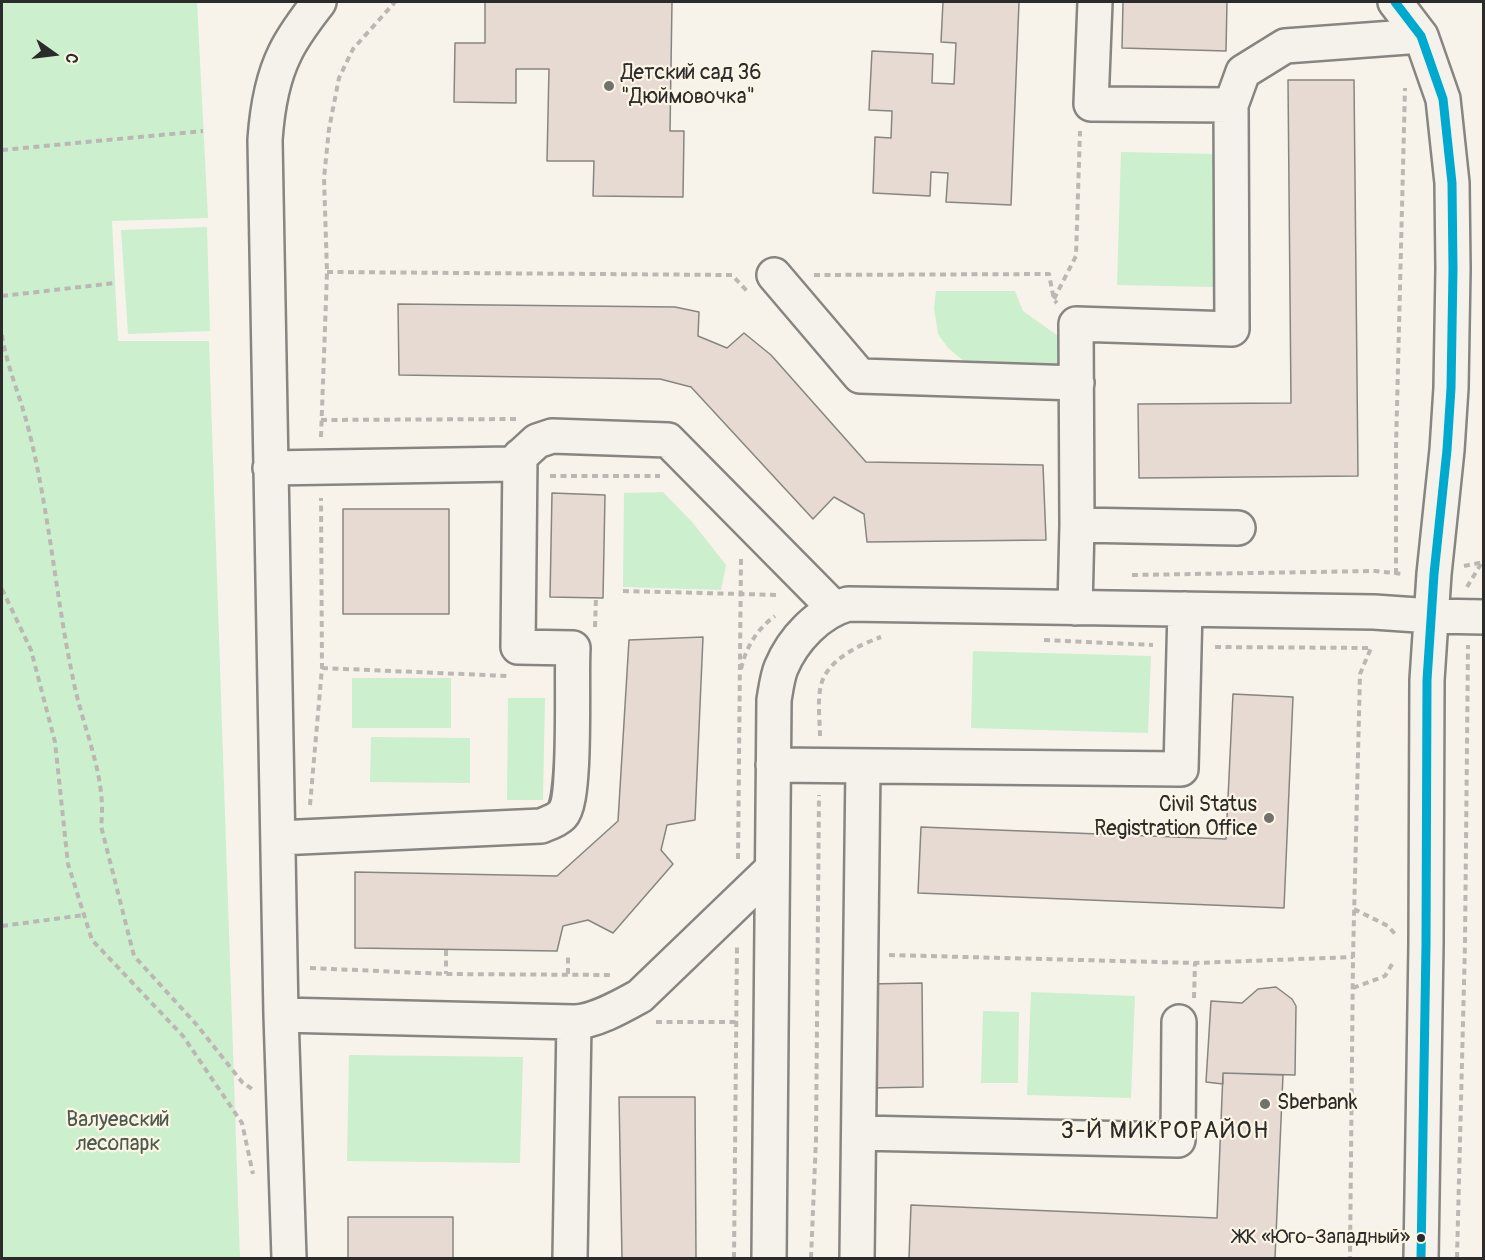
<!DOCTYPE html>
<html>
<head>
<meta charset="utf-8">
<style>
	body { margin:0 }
	#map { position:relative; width:1485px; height:1260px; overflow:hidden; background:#f7f3ea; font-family:Pangolin,sans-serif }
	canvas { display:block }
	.frame { position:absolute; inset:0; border:3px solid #2b2b2b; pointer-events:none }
	.north { position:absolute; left:24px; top:24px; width:60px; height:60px; -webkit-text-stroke:4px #fcf5e5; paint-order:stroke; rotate:104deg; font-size:16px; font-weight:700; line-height:24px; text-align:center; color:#2b2b2b }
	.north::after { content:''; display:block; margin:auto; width:21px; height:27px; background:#2b2b2b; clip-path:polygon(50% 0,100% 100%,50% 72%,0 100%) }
</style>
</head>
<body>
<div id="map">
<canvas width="1485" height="1260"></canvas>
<div class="frame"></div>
<div class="north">С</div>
</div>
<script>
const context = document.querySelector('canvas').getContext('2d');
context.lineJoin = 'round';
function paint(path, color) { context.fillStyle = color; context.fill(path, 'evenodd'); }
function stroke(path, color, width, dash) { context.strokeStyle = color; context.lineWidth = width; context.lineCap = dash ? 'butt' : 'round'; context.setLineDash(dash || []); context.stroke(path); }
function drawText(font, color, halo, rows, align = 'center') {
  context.font = font + ' Pangolin,sans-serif'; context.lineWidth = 4.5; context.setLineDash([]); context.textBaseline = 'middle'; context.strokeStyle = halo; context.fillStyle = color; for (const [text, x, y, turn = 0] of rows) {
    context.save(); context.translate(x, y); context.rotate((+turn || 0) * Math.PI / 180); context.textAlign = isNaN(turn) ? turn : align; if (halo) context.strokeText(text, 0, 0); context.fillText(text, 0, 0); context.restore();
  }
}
const green = new Path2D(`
	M2,2H197L208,218L112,221L118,341H209L240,1258H2Z
	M1121,152L1216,154L1213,287L1117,285Z
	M207,227L210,331L128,334L121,230Z
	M936,291H1015L1023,311L1061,338L1063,365L966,363L948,348L938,334L934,308Z
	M663,492L693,523L726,565L721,590L623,587L624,493Z
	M973,651L1151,656L1148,733L971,728Z
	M352,678H451V728H352Z
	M508,698H545L543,800H507Z
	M371,737L470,738V783L370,782Z
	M1031,992L1135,996L1131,1098L1027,1095Z
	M983,1011L1019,1012L1018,1083H981Z
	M349,1055L523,1057L520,1163L347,1161Z`);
const building = new Path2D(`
	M485,2H672L670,131H684L683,197L593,196L594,161H547L549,69H516V103L454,102L455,43H485Z
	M943,2H1019L1011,205L946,202L948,173L931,172L930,196L873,193L875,137L891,138L892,111L869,110L872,51L933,54L932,83L954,84L956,43L941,42Z
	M1123,2H1227L1226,51L1122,48Z
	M1288,80H1354L1358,476L1139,478L1138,404L1291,403Z
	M398,304L675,307L699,312L698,336L727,348L744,333L771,355L866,462L1043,465L1046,540L867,542L864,514L834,497L813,519L691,387L660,379L399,375Z
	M552,493L605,495L603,598L550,597Z
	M343,509H449V614H343Z
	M703,637L695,820L667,825L661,850L673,864L613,933L588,920L563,926L557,951L355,948V872L557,876L618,821L629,640Z
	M1233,694L1293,697L1284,908L918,893L921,827L1226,839Z
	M922,983L923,1087L870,1088L869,984Z
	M1276,987L1292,999L1296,1006L1295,1075L1223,1073V1084L1206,1082L1211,1001L1242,1003L1258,989Z
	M1223,1073L1283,1075L1275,1258H909L911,1205L1217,1218Z
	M619,1097H695L696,1258H622Z
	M348,1217H453V1258H348Z`);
const path = new Path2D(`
	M2,150L203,131
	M327,272L732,275L747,291
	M814,275L1049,274L1054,300L1057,303
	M2,296L115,283
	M1054,299L1076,256L1080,131
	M2,335C7,367 20,396 28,427C50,513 56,602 75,688C85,733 107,780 101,826L134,956L196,1024L242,1082L252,1089
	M321,420L517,419
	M321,437L327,272L324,178L329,129L339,78L353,49L395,2
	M550,476H660
	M1464,566L1484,562
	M1396,574V447L1405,88
	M1132,575L1375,571L1403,574
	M1467,587L1484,559
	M2,589L31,650L55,742L68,864L92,940L183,1036L242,1123L253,1174
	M623,591L780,595
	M595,627L596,598
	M1044,640L1153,645
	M1215,647L1371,648L1360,674L1353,957L1350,1258
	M322,668L508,676
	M741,669C746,647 757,629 775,616
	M820,736C820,720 817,701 821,685C827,660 859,645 881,637
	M310,805L322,668L321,498
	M738,859L741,557
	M1354,909L1388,926L1395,934
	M2,926L84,915
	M446,950V974
	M889,955L1195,963L1353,957
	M310,968L446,974L614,975
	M568,974V955
	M1353,988L1385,976L1394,961
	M1194,998L1195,963
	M656,1022H737
	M734,1258L737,944
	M811,1258L816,1139L819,795
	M1457,1258L1465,944L1468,645`);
const minor = new Path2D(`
	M1095,2L1091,104L1231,105
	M1395,2L1421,36L1443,99L1452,183L1453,269L1451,388L1447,450L1434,574L1427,680L1426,944L1421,1258
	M774,275L860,376L1077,383
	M270,468L512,464L537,441L552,436L668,440L834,608
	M1077,525L1238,528
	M1075,608L1077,525L1076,324L1232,329L1231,105L1243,72L1285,46L1421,36
	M773,765L1181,769L1185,609
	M278,838L541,826C548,823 556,821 562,815C577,800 571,676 573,648L518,647L520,456
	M281,1015L574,1022L570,1258
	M574,1022C594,1022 622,1006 640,996L772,869
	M860,1133L1178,1140L1179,1022
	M289,1258L281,1015L265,140C267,111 272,79 285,53C294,34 307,18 319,2
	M769,1258L774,700C776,689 777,678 781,668C793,639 819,612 848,604L1374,612L1432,616L1484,617
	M857,1258L863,766`);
const bus1 = new Path2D(`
	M1395,2L1421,36L1443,99L1452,183L1453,269L1451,388L1447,450L1434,574L1427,680L1426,944L1421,1258`);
const markers = [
	[609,86,6,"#72716e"],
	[1269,818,6,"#72716e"],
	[1265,1104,6,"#72716e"],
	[1421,1238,5,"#2b2b2b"]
];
const busNames = [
	["ЖК «Юго-Западный»",1410,1238]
];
const poiNames = [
	["Детский сад 36",621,74],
	["\"Дюймовочка\"",621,98],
	["Civil Status",1257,806,"right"],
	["Registration Office",1257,830,"right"],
	["Sberbank",1277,1104]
];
const parkNames = [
	["Валуевский",118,1121],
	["лесопарк",118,1145]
];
const quarterNames = [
	["3-Й МИКРОРАЙОН",1165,1132]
];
paint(green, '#ccefce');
paint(building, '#e6dad3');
stroke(building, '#878581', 1.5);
stroke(minor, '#878581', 38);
stroke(path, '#bbb8b4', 4, [6, 4.5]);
stroke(minor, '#f5f2ec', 33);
stroke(bus1, '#00a9ce', 9);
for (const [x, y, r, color] of markers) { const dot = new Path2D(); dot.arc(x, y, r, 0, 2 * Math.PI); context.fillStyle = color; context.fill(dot); stroke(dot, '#fcf5e5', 2); }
drawText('20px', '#2b2b2b', '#fcf5e5', busNames, 'right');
drawText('21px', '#2b2b2b', '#fcf5e5', poiNames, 'left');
drawText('21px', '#4a5b4e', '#fcf5e5', parkNames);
context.letterSpacing = '1.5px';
drawText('24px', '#2b2b2b', '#fcf5e5', quarterNames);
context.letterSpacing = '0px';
</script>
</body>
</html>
